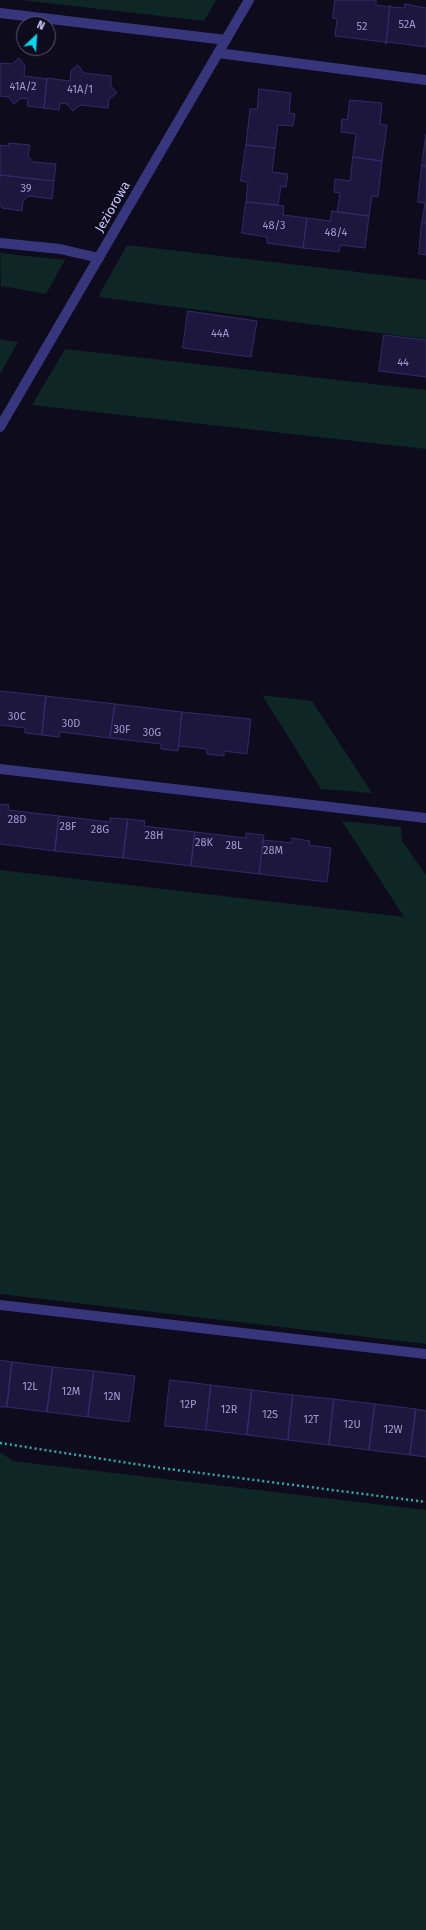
<!DOCTYPE html>
<html>
<head>
<meta charset="utf-8">
<style>
	body { margin:0 }
	#map { position:relative; width:426px; height:1930px; overflow:hidden; background:#0e0b1c; font-family:"Fira Sans",sans-serif }
	canvas { display:block }
	.north { position:absolute; left:16px; top:16px; width:40px; height:40px; box-sizing:border-box; background:#0e0b1c; border:1px solid #5a5677; border-radius:50%; rotate:25deg; font-size:11px; font-weight:700; line-height:16px; text-align:center; color:#ccc6ff }
	.north::after { content:''; display:block; margin:auto; width:14px; height:18px; background:#00d9f1; clip-path:polygon(50% 0,100% 100%,50% 72%,0 100%) }
</style>
</head>
<body>
<div id="map">
<canvas width="426" height="1930"></canvas>
<div class="north">N</div>
</div>
<script>
const context = document.querySelector('canvas').getContext('2d');
context.lineJoin = 'round';
function paint(path, color) { context.fillStyle = color; context.fill(path, 'evenodd'); }
function stroke(path, color, width, dash) { context.strokeStyle = color; context.lineWidth = width; context.lineCap = dash ? 'butt' : 'round'; context.setLineDash(dash || []); context.stroke(path); }
function drawText(font, color, halo, rows, align = 'center') {
  context.font = font + ' "Fira Sans",sans-serif'; context.lineWidth = 3.5; context.setLineDash([]); context.textBaseline = 'middle'; context.strokeStyle = halo; context.fillStyle = color; for (const [text, x, y, turn = 0] of rows) {
    context.save(); context.translate(x, y); context.rotate((+turn || 0) * Math.PI / 180); context.textAlign = isNaN(turn) ? turn : align; if (halo) context.strokeText(text, 0, 0); context.fillText(text, 0, 0); context.restore();
  }
}
const green = new Path2D(`
	M21,0H216L204,21Z
	M127,245L426,280V339L98,297Z
	M0,253L65,260L46,294L2,286L1,290Z
	M0,339L18,342L0,374Z
	M65,349L426,390V449L32,405Z
	M262,695L312,701L372,793L321,789Z
	M342,821L401,827L402,841L426,875V1344L0,1294V870L404,917Z
	M0,1452L13,1461L426,1510V1930H0Z`);
const building = new Path2D(`
	M335,0H376V5L389,7L390,5L386,44L384,42L335,36L337,19L333,18Z
	M405,4L426,8V47L388,42L386,44L390,5L392,7L404,8Z
	M19,58L25,66L24,76L47,79L44,108L27,106L28,99L21,98L14,104L8,97L0,96V63L12,64Z
	M78,65L84,73L111,76V86L117,93L109,99L108,108L80,105L73,111L67,104L60,103L59,110L44,108L47,78L70,81L71,71Z
	M259,89L291,93L289,113L295,114L293,126L278,125L275,148L246,145L250,109H257Z
	M350,100L382,103L380,124L387,125L382,161L353,157L356,134L341,132L342,119L347,120Z
	M426,134V166H422Z
	M9,143L30,145L28,156L33,162L56,164L54,181L0,175V145L9,146Z
	M246,145L275,148L272,172L288,174L286,187L281,186L278,205L246,202L248,182L241,181Z
	M353,157L382,161L378,197L372,196L369,216L337,212L340,193L334,192L335,179L350,181Z
	M422,166H426V223L422,222L425,203L418,202Z
	M0,175L54,181L52,199L29,196L23,201L22,211L2,208V206H0Z
	M246,202L284,206L283,215L307,218L303,248L267,243V237L242,233Z
	M332,211L369,216L365,248L340,245L339,252L303,248L307,218L330,221Z
	M422,222L426,223V255L419,254Z
	M188,311L257,321L251,357L183,348Z
	M384,335L426,340V377L379,371Z
	M0,691L46,696L42,735L25,733V728L0,725Z
	M46,696L115,704L110,738L60,732L59,737L42,735Z
	M115,704L182,712L178,751L161,749V744L110,738Z
	M182,712L251,719L247,754L224,751V756L207,754V749L179,746Z
	M0,804L9,805L8,810L59,816L55,851L0,844Z
	M59,816L110,822V818L128,819L123,858L55,851Z
	M128,819L145,821L144,826L195,832L191,866L123,858Z
	M195,832L246,838V833L264,835L259,874L191,866Z
	M292,838L310,841L309,845L331,848L327,882L259,874L263,840L292,843Z
	M0,1360L12,1362L7,1407H0Z
	M12,1362L53,1367L47,1412L7,1407Z
	M53,1367L94,1371L88,1417L47,1412Z
	M94,1371L135,1376L129,1422L88,1417Z
	M170,1380L211,1385L206,1430L165,1426Z
	M211,1385L252,1390L247,1435L206,1430Z
	M252,1390L293,1395L288,1440L247,1435Z
	M293,1395L334,1399L329,1445L288,1440Z
	M334,1399L375,1404L369,1450L329,1445Z
	M375,1404L416,1409L410,1455L369,1450Z
	M416,1409L426,1411V1457L410,1455Z`);
const path = new Path2D(`
	M0,1443L161,1468L426,1502`);
const lane = new Path2D(`
	M0,13L226,40
	M218,53L426,80
	M0,243L60,249L99,258
	M0,769L426,818
	M0,1305L426,1354`);
const street = new Path2D(`
	M0,427L249,0`);
const numberNames = [
	["52A",407,25],
	["52",362,27],
	["41A/2",23,87],
	["41A/1",80,90],
	["39",26,189],
	["48/3",274,226],
	["48/4",336,233],
	["44A",220,334],
	["44",403,363],
	["30C",17,717],
	["30D",71,724],
	["30F",122,730],
	["30G",152,733],
	["28D",17,820],
	["28F",68,827],
	["28G",100,830],
	["28H",154,836],
	["28K",204,843],
	["28L",234,846],
	["28M",273,851],
	["12L",30,1387],
	["12M",71,1392],
	["12N",112,1397],
	["12P",188,1405],
	["12R",229,1410],
	["12S",270,1415],
	["12T",311,1420],
	["12U",352,1425],
	["12W",393,1430]
];
const streetNames = [
	["Jeziorowa",113,207,-60]
];
paint(green, '#0e2625');
paint(building, '#1e173d');
stroke(building, '#35286a', 1);
stroke(path, '#2aaea6', 2.5, [2, 3]);
stroke(lane, '#37357c', 10);
stroke(street, '#37357c', 10);
drawText('11px', '#a09ace', null, numberNames);
drawText('13px', '#ccc6ff', '#0e0b1c', streetNames);
</script>
</body>
</html>
